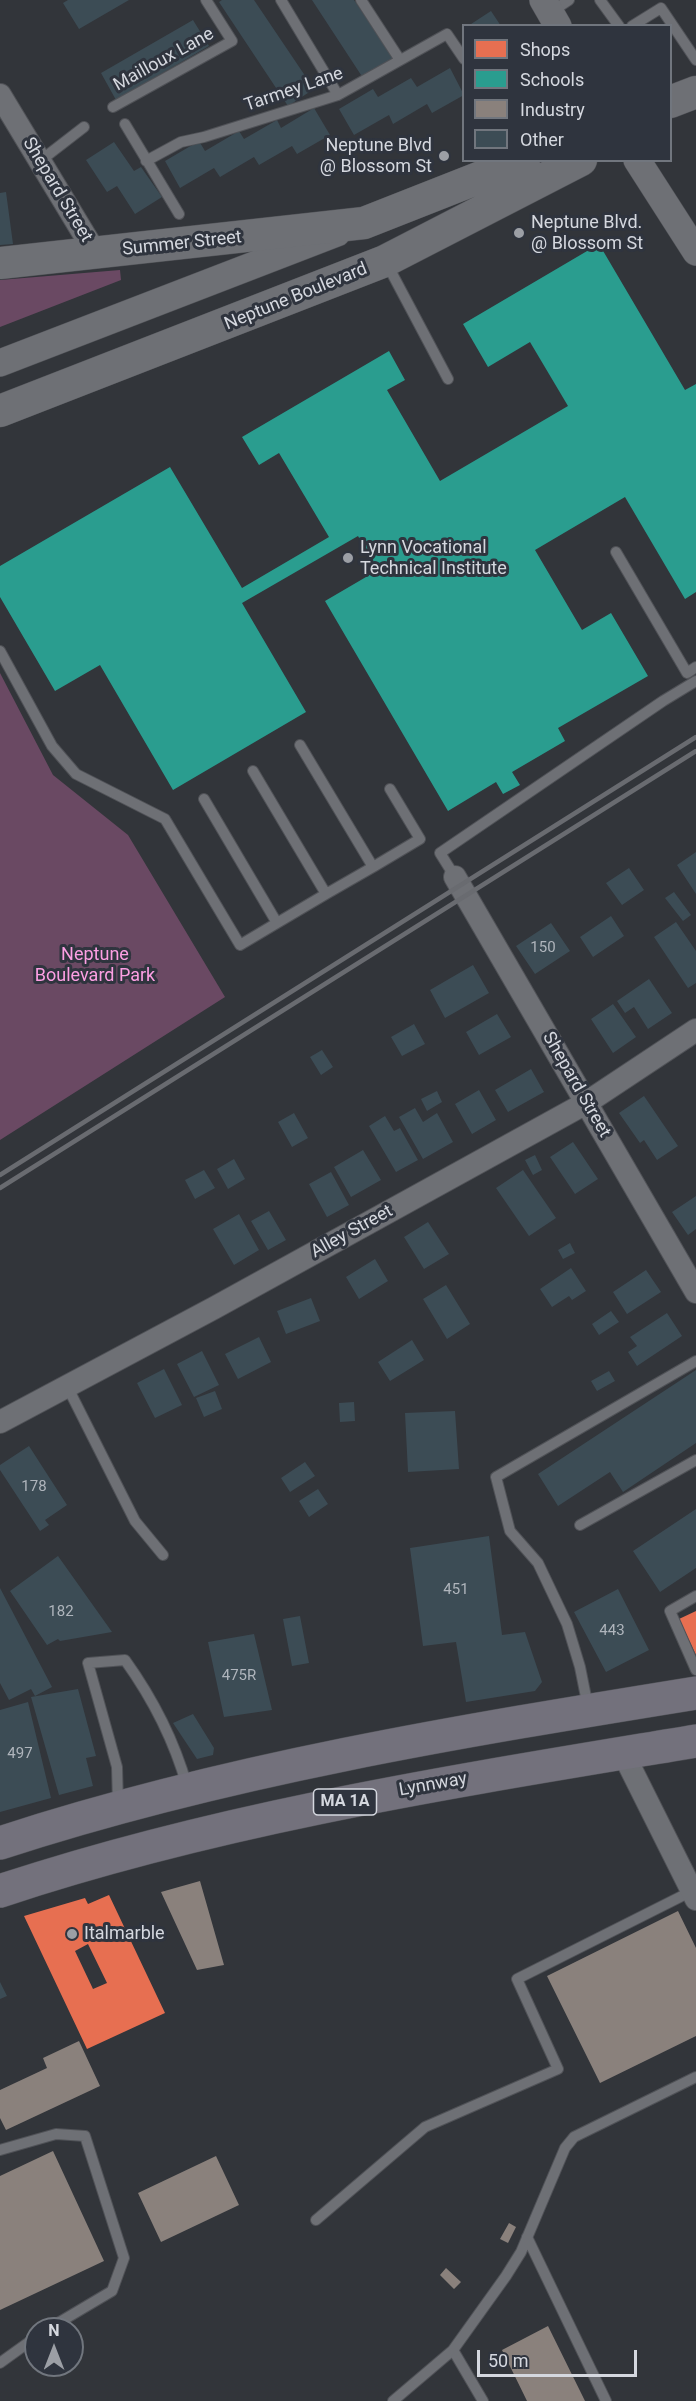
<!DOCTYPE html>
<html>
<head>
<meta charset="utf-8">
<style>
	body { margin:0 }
	#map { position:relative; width:696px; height:2401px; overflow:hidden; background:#32353a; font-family:Roboto,sans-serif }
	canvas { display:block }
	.legend { position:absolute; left:462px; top:24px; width:210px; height:138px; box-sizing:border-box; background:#2f343e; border:2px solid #71767e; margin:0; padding:8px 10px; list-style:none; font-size:18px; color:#d5d8df }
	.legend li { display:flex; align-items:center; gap:12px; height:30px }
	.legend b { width:30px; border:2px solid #71767e }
	.north { position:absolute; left:24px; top:2317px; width:60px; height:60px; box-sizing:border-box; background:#2f343e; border:2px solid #71767e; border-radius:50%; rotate:0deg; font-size:16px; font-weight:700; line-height:24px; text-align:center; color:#d5d8df }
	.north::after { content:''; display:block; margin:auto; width:21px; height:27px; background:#9c9fa5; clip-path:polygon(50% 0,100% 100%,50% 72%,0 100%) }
	.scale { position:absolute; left:477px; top:2350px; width:160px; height:27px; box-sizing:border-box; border:3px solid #d5d8df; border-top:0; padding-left:8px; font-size:18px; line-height:21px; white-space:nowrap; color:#d5d8df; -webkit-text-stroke:4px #2f343e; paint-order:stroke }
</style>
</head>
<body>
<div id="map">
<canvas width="696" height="2401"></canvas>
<ul class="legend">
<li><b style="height:16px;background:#e76f51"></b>Shops</li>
<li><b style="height:16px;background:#2a9d8f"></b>Schools</li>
<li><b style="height:16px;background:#8a817c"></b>Industry</li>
<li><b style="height:16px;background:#3c4c55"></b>Other</li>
</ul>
<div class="north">N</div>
<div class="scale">50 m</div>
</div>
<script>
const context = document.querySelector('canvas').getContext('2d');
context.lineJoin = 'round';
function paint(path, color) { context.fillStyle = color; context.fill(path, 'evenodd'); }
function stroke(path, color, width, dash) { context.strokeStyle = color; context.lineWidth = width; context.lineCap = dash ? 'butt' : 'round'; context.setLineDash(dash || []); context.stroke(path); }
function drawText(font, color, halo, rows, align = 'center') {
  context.font = font + ' Roboto,sans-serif'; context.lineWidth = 6; context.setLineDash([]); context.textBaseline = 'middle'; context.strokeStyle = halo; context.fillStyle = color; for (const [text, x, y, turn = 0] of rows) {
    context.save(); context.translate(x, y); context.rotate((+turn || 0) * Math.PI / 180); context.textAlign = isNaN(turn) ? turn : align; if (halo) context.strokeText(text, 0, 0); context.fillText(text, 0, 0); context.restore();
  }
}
const green = new Path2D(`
	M120,270L121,280L0,327V280Z
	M0,673L53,775L128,835L225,997L0,1140Z`);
const shops = new Path2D(`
	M696,1611V1655L679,1619Z
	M109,1895L165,2013L87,2049L24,1916L85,1898L88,1904ZM88,1944L107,1983L93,1989L75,1951Z`);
const schools = new Path2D(`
	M599,244L685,390L696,384V592L685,599L625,497L535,550L582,630L611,613L648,676L558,728L565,741L512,772L520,785L503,794L496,782L448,811L325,601L378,570L358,536L242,603L306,712L173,790L100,665L55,691L0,597V566L170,467L242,588L329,537L279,453L259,465L242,437L389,351L405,380L387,390L440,481L568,406L530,342L488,367L463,324Z`);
const industry = new Path2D(`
	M200,1881L224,1965L197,1970L161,1892Z
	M678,1911L696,1948V2036L600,2083L547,1976Z
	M79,2041L100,2086L6,2130L0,2118V2090L47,2068L43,2058Z
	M53,2151L104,2261L0,2310V2176Z
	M216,2156L239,2205L161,2242L138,2193Z
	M509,2223L516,2227L508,2243L500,2239Z
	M446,2268L461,2282L454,2289L440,2275Z
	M548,2326L585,2401H527L502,2350Z`);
const building = new Path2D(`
	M68,0H129L79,29L63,3Z
	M222,0H254L314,89L288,106L219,2Z
	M312,0H354L393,58L363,78Z
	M491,11L501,26H468Z
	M193,20L209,46L116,100L101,73Z
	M450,68L464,95L432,113L427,104L393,124L389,115L354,135L339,109L373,89L378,97L411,78L417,87Z
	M314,108L330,135L297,154L292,146L259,165L254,157L220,177L214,168L180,188L165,161L199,141L205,151L239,131L244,139L277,120L281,128Z
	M114,142L134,171L141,167L162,197L135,214L117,186L107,192L86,160Z
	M6,192L13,244L0,245V193Z
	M696,852V894L677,865Z
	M629,868L644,890L622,905L606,883Z
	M674,892L691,915L683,921L665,898Z
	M611,916L624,936L593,957L580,937Z
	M676,922L696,951V983L688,988L654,937Z
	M551,923L570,951L535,974L516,946Z
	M473,965L489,993L445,1018L430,990Z
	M649,979L672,1013L648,1029L634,1007L625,1013L617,1001Z
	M613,1004L636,1037L613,1053L591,1019Z
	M497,1014L511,1037L479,1055L466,1032Z
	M414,1024L425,1044L402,1056L391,1037Z
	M322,1050L333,1067L321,1075L310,1057Z
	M531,1069L544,1092L508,1112L495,1090Z
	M479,1090L496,1120L472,1134L455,1104Z
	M437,1091L442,1102L427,1111L421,1099Z
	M644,1096L678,1146L657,1160L644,1140L640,1143L619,1113Z
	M415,1108L423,1122L437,1113L453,1142L423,1159L399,1117Z
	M294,1113L308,1138L292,1147L278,1122Z
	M385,1116L394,1131L400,1128L418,1160L396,1172L369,1126Z
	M573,1142L598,1179L575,1194L550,1157Z
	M363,1150L381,1180L351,1197L334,1167Z
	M535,1155L542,1170L533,1175L525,1160Z
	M234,1159L245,1179L228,1189L217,1169Z
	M204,1170L215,1188L195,1199L185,1180Z
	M523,1170L556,1218L529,1236L496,1188Z
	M331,1172L349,1205L327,1217L309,1184Z
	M696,1196V1229L688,1235L672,1212Z
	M269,1211L286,1240L268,1250L251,1221Z
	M239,1214L259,1250L234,1265L213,1229Z
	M428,1222L449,1254L424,1269L404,1237Z
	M570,1243L575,1253L563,1259L558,1250Z
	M375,1259L388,1281L359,1299L346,1277Z
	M571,1268L586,1291L572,1300L569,1296L552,1307L540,1289Z
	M646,1270L661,1292L627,1314L613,1292Z
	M446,1285L470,1324L447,1339L423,1299Z
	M311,1298L320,1321L286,1334L277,1311Z
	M611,1311L619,1322L599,1335L592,1324Z
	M667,1313L682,1336L637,1366L628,1352L637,1346L630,1337Z
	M259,1337L271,1362L238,1379L225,1354Z
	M412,1340L424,1360L390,1381L378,1362Z
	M202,1351L219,1385L194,1397L177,1364Z
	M164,1369L182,1405L155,1418L137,1383Z
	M696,1370V1443L623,1492L610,1472L558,1506L538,1474Z
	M609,1371L615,1381L597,1391L591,1381Z
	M215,1391L222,1409L204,1417L196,1398Z
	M354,1402L355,1421L340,1422L339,1403Z
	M455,1411L459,1469L408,1472L405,1413Z
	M29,1446L67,1505L45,1520L49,1525L40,1531L0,1470V1465Z
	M305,1462L315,1476L290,1492L281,1478Z
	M318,1489L328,1504L309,1517L299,1501Z
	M696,1509V1568L660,1592L633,1551Z
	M489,1536L502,1635L525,1632L542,1682L535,1691L466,1702L456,1642L423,1646L410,1548Z
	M58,1556L112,1632L60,1641L58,1639L47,1645L10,1591Z
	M0,1588L52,1687L35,1696L31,1689L9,1700L0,1683Z
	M618,1589L649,1650L606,1672L574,1612Z
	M300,1616L309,1663L292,1666L283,1619Z
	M254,1634L272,1710L224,1717L208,1642Z
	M78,1689L96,1756L86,1758L93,1786L59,1795L31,1697Z
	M28,1702L51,1798L0,1812V1710Z
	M193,1714L214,1748L213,1755L197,1759L173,1723Z
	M0,1982L7,1996L0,1999Z`);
const service = new Path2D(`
	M281,0L338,95
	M361,0L400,60
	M600,0L619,26
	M551,12L569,0
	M632,26L661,8L696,60
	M113,107L232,41L206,0
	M125,124L179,214
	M40,161L84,127
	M146,161L181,142L204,137L338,95L447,34L464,59
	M387,264L448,379
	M616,552L687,673L696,667
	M0,651L52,746L76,774L165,819L240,945L277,923L204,799
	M300,745L373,867L326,894
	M253,771L326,894L277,923
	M373,867L420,839L390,789
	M455,877L440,853L663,701L696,681
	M67,1386L135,1521L163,1555
	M580,1525L696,1460
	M696,1596L670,1611L696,1670
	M588,1707L580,1667L567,1624L538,1563L510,1531L496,1477L696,1361
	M118,1804L117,1767L88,1663L125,1660C153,1699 174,1740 187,1786
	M0,2150L56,2134L85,2136L124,2258L112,2291L48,2329
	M316,2220L425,2127L558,2069L517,1979L692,1891
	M527,2237L606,2401
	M453,2350L483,2401
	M0,2363L36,2337
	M393,2401L453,2350L506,2276L521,2252L565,2148L574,2137L696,2077`);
const minor = new Path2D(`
	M0,95L96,254
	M455,877L696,1292
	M0,1422L214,1308L586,1103L696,1030
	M623,1753L696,1899`);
const tertiary = new Path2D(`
	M543,0L558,26
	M637,160L696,252
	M0,363L337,233`);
const secondary = new Path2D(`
	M670,102L696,92
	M0,263L364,223L524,160
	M0,411L385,261L581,160`);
const trunk = new Path2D(`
	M0,1843C227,1769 461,1731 696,1693
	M0,1891C226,1816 462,1780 696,1741`);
const rail = new Path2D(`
	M0,1175L696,737
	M0,1188L696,751`);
const markers = [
	[444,156,6,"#9c9fa5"],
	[519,233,6,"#9c9fa5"],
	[348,558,6,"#9c9fa5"],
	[72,1934,6,"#9c9fa5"]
];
const numberNames = [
	["150",543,948],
	["178",34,1487],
	["451",456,1590],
	["182",61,1612],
	["443",612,1631],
	["475R",239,1676],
	["497",20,1754]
];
const shields = [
	[345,1802,63]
];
const shieldNames = [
	["MA 1A",345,1802]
];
const streetNames = [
	["Mailloux Lane",164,60,-29],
	["Tarmey Lane",294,90,-19],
	["Shepard Street",57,190,59],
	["Summer Street",182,244,-6],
	["Neptune Boulevard",296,297,-22],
	["Shepard Street",576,1085,60],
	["Alley Street",352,1232,-29],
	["Lynnway",433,1785,-10]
];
const poiNames = [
	["Neptune Blvd",432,146,"right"],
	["@ Blossom St",432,167,"right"],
	["Neptune Blvd.",531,223],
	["@ Blossom St",531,244],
	["Lynn Vocational",360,548],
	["Technical Institute",360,569],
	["Italmarble",84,1934]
];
const parkNames = [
	["Neptune",95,955],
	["Boulevard Park",95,976]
];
paint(green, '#6a4963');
paint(shops, '#e76f51');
paint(schools, '#2a9d8f');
paint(industry, '#8a817c');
paint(building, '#3c4c55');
stroke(service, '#505257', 12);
stroke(minor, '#505257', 24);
stroke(tertiary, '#505257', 28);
stroke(secondary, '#505257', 33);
stroke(trunk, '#505257', 34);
stroke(service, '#6e7075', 10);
stroke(minor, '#6e7075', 22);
stroke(tertiary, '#6e7075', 27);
stroke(secondary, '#6e7075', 32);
stroke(trunk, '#73717c', 33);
stroke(rail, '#696b70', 4.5);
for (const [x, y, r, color] of markers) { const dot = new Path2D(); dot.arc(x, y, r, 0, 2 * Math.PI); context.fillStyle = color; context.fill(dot); stroke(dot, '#2f343e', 2); }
drawText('15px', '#afb5bc', null, numberNames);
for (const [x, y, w] of shields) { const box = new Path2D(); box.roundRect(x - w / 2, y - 13, w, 26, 4.5); context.fillStyle = '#2f343e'; context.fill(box); stroke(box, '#d5d8df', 1.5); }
drawText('bold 16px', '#d5d8df', null, shieldNames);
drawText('18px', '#d5d8df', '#2f343e', streetNames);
drawText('18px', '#d5d8df', '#2f343e', poiNames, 'left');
drawText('18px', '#fc9fe3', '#2f343e', parkNames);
</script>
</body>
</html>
